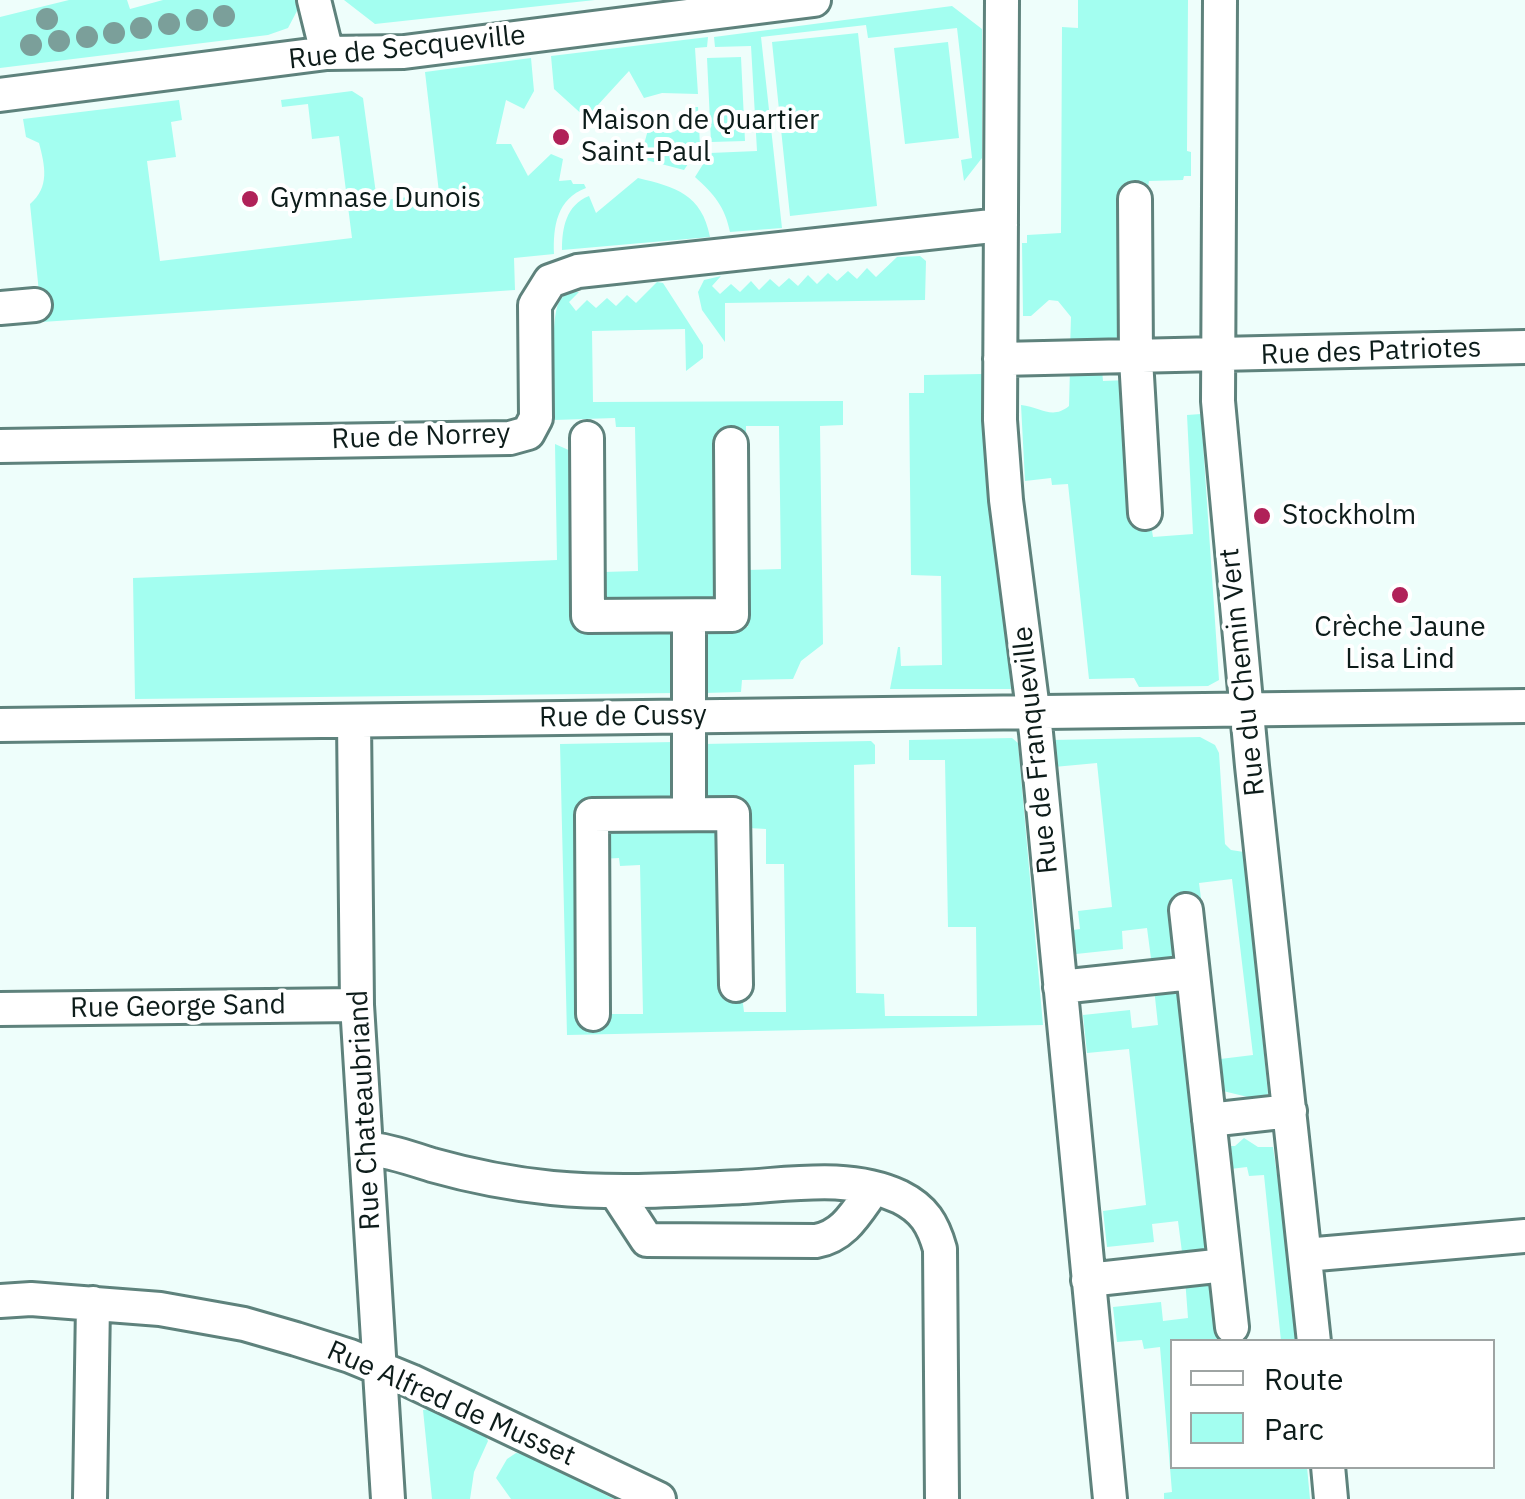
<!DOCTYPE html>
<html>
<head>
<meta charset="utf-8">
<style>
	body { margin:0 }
	#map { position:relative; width:1525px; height:1499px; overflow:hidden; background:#eefefb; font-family:"IBM Plex Sans",sans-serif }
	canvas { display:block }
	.legend { position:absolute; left:1170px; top:1339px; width:325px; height:130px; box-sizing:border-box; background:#fff; border:2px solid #9ea4a3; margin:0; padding:12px 18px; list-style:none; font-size:30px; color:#0d1c1a }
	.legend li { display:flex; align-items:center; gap:20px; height:50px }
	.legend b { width:50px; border:2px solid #9ea4a3 }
</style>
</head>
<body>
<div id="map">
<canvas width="1525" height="1499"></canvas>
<ul class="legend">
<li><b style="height:12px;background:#fff"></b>Route</li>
<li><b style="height:28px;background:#a3fef0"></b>Parc</li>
</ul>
</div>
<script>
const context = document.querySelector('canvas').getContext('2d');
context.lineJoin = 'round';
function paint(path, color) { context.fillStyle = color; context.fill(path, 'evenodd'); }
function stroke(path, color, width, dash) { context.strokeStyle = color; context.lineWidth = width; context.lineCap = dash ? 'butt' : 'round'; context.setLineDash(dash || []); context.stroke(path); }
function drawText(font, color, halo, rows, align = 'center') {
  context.font = font + ' "IBM Plex Sans",sans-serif'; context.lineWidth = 8; context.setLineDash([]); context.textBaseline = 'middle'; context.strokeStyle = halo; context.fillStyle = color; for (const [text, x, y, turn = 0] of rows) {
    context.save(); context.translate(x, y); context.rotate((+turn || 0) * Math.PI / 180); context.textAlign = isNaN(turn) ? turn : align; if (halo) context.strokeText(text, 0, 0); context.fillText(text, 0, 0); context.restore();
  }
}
const green = new Path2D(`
	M69,0H127L130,9L163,0H296L298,9L288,28L268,35L0,68V17Z
	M344,0H595L375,24Z
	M1078,0H1188L1187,151L1191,152V176H1184L1183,180L1149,181L1123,330L1115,346L1070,350L1071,317L1058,301L1049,300L1031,316H1023L1022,243H1027V235L1061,233L1062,27L1078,28Z
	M952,6L982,29V158L964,181L961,160L972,158L957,28L868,38L866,25L761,37L782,228L730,232C725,207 714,194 695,177L710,153L757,151L751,46L715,47L714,37Z
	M858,33L877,206L790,216L772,42Z
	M708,37L707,47L695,48L698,94L662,93L644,98L629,71L586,118L554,89L551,56Z
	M948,42L959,138L905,144L894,48Z
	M741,57L745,141L711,142L707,58Z
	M531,58L534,91L524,109L506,100L496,144H511L528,176L551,154L563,159L559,181L571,180L573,184H584L586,188C557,199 553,226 554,254L514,258L515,290L42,322L30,204C50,187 45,166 39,143L26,137L23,119L179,100L182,120L171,122L176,157L147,161L160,261L352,238L339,136L312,139L308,104L282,107L281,100L352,91L363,98L377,201L408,197L409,204L440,201L425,72Z
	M692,107H698L700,146L684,170L646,160L642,152L649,126L665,125L670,133C683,130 689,119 692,107Z
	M638,178C675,187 702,194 710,237L562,250C562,228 566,205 589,196L596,213Z
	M920,256L926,261L925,300L725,303V342L702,310L698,292L704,280L721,276L712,286L720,294L731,284L740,292L751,281L759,290L770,279L779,287L789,278L798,286L808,275L817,284L828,273L837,281L848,271L857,279L867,268L876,277L897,257Z
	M657,282L663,283L703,345V358L686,371L685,329L592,331L593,402L843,401V425L820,426L823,644L801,661L793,679L742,680L741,692L704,693L703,640L713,628L748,627L747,570L781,569L779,426H746V438H721L722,604L605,600L603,572L638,571L635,427H616L615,418L554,420C554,397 550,318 559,302C564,293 570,292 579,292L569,302L576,311L587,300L596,308L607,298L616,306L627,295L636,303Z
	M1070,369L1102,370L1103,381L1128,380L1153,537L1193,534L1187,415L1201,414L1219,680L1208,686L1139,687L1134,678L1089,679L1068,484L1052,485L1051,478L1025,481L1021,405C1041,407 1052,420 1069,406Z
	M982,374L1011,689H890L898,647H900L901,666L942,665L941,576L911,575L909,393H924V375Z
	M555,444L573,452L582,628H667L677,638V693L135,699L133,578L557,560Z
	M1200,737L1215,745L1219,753L1225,844L1231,850L1244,852L1268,1094L1256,1099L1219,1090L1212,1060L1253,1055L1232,879L1199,883L1201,898L1178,901L1185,962L1152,966L1147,928L1122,931L1123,949L1076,954L1073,930L1080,929L1078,911L1112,907L1097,763L1054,767L1052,740Z
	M1012,738L1018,743L1043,1025L567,1035L560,744L675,742L676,792L665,801L586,806L608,1014H643L640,865L620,866L619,858L600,859L603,838L609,831L721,826L744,1012H786L784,864H766V829L749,828V804L717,803L706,794L702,744L871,741L875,745V764L854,765L856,993L884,994L885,1016H977L976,927H948L945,760H909V740Z
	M1187,984L1217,1257L1183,1260L1178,1221L1152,1224L1154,1242L1107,1247L1103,1211L1146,1205L1129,1049L1087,1053L1083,1015L1130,1010L1132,1028L1158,1025L1154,988Z
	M1244,1138L1258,1147H1273L1290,1265L1296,1341H1281L1264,1175L1249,1176L1247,1167L1222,1170L1223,1146H1235Z
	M1219,1274L1227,1341L1172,1342V1466L1307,1467L1310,1499H1164V1493L1172,1492L1160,1347L1144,1349L1142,1340L1117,1342L1113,1307L1161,1302L1163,1321L1188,1318L1185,1278Z
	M429,1409L485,1435L488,1441L474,1472L470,1499H432L423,1410Z
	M516,1453L523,1454L614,1499H511L496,1478L507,1459Z`);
const minor = new Path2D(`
	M314,0L327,53
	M1002,0L1000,420L1006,500L1036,733L1110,1499
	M1220,0L1218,401L1252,766L1314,1342
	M0,95L327,53L404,52L814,0
	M1135,199L1136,359L1145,513
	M0,308L35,305
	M1000,359L1525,347
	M587,438L588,616L732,615L731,444
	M0,446L510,438L528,433L536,418L535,305L550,281L578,271L1001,225
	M354,721L357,1005L388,1499
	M0,725L1525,706
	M689,814V616
	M1186,910L1232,1327
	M1060,987L1192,973
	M0,1009L357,1005
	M593,1014L592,815L733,814L736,985
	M1209,1120L1290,1111
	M366,1148C390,1151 410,1158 432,1165C471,1176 512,1184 552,1188C615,1194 679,1190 742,1187C794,1184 851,1174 900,1197C924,1209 933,1224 940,1249L942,1499
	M615,1191L647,1240L816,1241C845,1236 857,1211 874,1188
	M1305,1255L1525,1236
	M1088,1280L1225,1265
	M0,1301L31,1299L160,1309L244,1324L296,1339L350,1356L411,1381L659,1499
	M1328,1466L1331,1499
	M90,1499L93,1303`);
const trees = [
	[224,16],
	[47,19],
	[197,20],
	[169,24],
	[141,28],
	[114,33],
	[87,37],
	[59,41],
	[31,45]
];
const markers = [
	[561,137,10,"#b02158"],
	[250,199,10,"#b02158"],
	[1262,516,10,"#b02158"],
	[1400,595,10,"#b02158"]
];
const streetNames = [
	["Rue de Secqueville",407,48,-6],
	["Rue des Patriotes",1371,352,-2],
	["Rue de Norrey",421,437,-2],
	["Rue du Chemin Vert",1243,672,-96],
	["Rue de Cussy",623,717,-1],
	["Rue de Franqueville",1036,750,-96],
	["Rue George Sand",178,1007,-1],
	["Rue Chateaubriand",365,1110,-93],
	["Rue Alfred de Musset",451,1404,24]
];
const poiNames = [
	["Maison de Quartier",581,121],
	["Saint-Paul",581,153],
	["Gymnase Dunois",270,199],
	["Stockholm",1282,516],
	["Crèche Jaune",1400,628,"center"],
	["Lisa Lind",1400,660,"center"]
];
paint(green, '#a3fef0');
stroke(minor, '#5e827c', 38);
stroke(minor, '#fff', 32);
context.fillStyle = '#7b9f9a';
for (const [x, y] of trees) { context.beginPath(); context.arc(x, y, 11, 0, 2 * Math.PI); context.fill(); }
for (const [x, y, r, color] of markers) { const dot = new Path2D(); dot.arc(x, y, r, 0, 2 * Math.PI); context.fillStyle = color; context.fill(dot); stroke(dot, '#fff', 4); }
drawText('28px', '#0d1c1a', '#fff', streetNames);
drawText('28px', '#0d1c1a', '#fff', poiNames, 'left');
</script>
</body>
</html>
